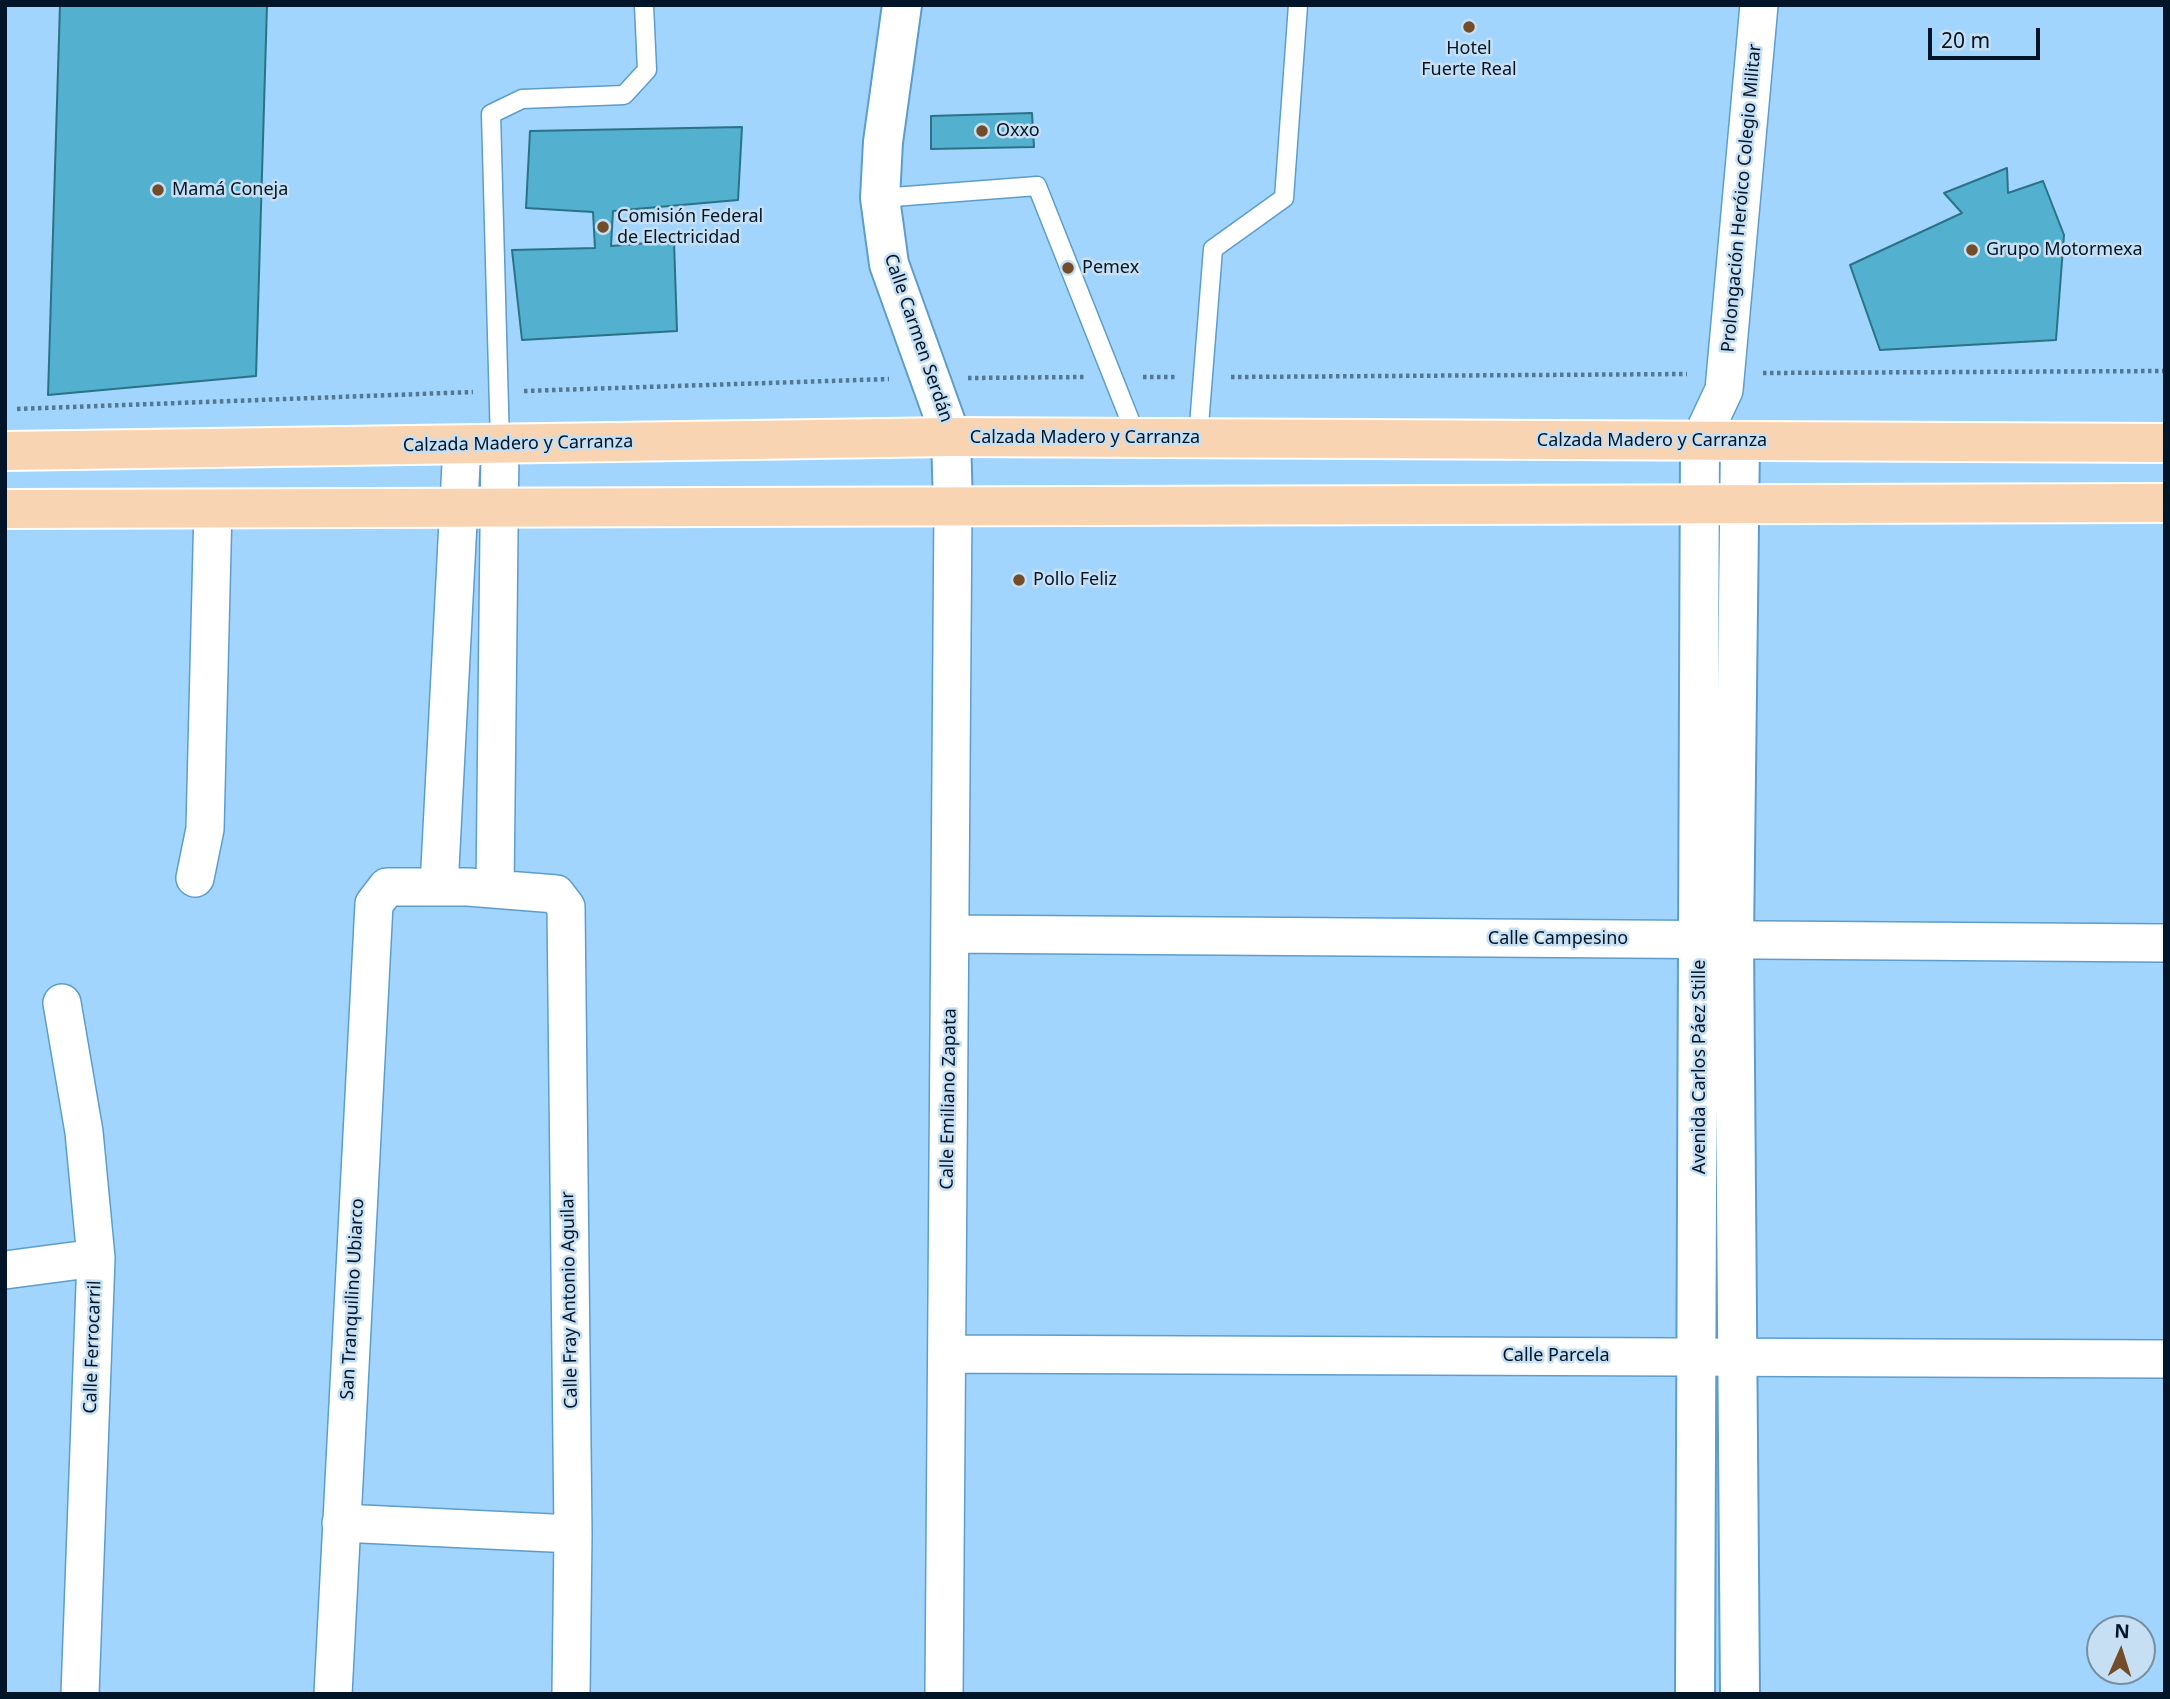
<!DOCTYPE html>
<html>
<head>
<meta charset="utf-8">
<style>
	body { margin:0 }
	#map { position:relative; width:2170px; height:1699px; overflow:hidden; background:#a1d5fd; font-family:"Noto Sans",sans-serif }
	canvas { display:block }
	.frame { position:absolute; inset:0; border:7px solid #001628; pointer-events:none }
	.north { position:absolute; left:2086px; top:1615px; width:70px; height:70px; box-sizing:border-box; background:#c6dff3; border:2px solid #778fa2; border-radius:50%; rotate:3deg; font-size:19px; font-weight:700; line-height:28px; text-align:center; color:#001628 }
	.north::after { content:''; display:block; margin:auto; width:24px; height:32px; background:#734c2a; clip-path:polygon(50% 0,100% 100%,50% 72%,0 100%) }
	.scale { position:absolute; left:1928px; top:28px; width:112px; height:32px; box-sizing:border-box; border:4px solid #001628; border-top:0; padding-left:9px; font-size:21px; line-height:24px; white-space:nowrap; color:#001628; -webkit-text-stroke:5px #c6dff3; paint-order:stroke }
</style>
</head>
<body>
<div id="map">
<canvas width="2170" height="1699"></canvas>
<div class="frame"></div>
<div class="north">N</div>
<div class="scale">20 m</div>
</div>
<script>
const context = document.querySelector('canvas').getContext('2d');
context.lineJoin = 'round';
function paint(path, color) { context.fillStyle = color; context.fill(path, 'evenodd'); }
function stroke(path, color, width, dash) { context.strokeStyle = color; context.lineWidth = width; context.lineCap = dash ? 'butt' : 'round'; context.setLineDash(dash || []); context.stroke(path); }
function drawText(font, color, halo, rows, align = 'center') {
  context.font = font + ' "Noto Sans",sans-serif'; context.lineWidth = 5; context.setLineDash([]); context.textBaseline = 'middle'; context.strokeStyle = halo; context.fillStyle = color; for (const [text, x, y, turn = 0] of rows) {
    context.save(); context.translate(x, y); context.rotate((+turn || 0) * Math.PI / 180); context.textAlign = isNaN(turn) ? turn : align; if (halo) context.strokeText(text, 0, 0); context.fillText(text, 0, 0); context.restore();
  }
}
const building = new Path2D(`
	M60,5H267L256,376L48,395Z
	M1032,113L1034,147L931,149V116Z
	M742,127L738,200L613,211L611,246L674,241L677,331L522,340L512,250L595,248L593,212L526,208L530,131Z
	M2007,168L2008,193L2043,181L2064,235L2056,340L1880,350L1850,265L1962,213L1944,193Z`);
const path = new Path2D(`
	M1763,373L2165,371
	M1143,377H1176
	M1231,377L1687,374
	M968,378L1085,377
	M524,391L889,379
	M17,409L473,392`);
const lane = new Path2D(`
	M880,198L1037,186L1137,438
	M1198,438L1213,249L1284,198L1298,5
	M500,444L491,114L522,99L624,95L647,70L644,5`);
const street = new Path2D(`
	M1700,441L1724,390L1759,5
	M195,878L205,829L213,508
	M439,887L462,445
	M495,889L500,444
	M950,934L2165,943
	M62,1003L84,1132L96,1258L80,1694
	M5,1270L96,1258
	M947,1354L2165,1359
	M341,1523L573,1534
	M333,1694L374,904L387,887H468L556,894L566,907L573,1534L571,1694
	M944,1694L953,505`);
const secondary = new Path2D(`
	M902,5L883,142L880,198L889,264L951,437L953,505
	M1695,1694L1700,441
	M1740,1694L1734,940L1740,441`);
const primary = new Path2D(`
	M5,451L951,437L2165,443
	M5,509L2165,503`);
const markers = [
	[1469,27,7,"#734c2a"],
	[982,131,7,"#734c2a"],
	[158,190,7,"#734c2a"],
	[603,227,7,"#734c2a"],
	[1972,250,7,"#734c2a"],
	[1068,268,7,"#734c2a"],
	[1019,580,7,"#734c2a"]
];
const poiNames = [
	["Hotel",1469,49,"center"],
	["Fuerte Real",1469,70,"center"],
	["Oxxo",996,131],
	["Mamá Coneja",172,190],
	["Comisión Federal",617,217],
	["de Electricidad",617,238],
	["Grupo Motormexa",1986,250],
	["Pemex",1082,268],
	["Pollo Feliz",1033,580]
];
const streetNames = [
	["Prolongación Heróico Colegio Militar",1742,198,-85],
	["Calle Carmen Serdán",918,338,71],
	["Calzada Madero y Carranza",1085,438],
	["Calzada Madero y Carranza",1652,441],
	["Calzada Madero y Carranza",518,444,-1],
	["Calle Campesino",1558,939],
	["Avenida Carlos Páez Stille",1700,1067,-90],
	["Calle Emiliano Zapata",949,1099,-89],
	["San Tranquilino Ubiarco",353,1299,-87],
	["Calle Fray Antonio Aguilar",570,1300,-91],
	["Calle Ferrocarril",93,1347,-88],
	["Calle Parcela",1556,1356]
];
paint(building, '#53b0ce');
stroke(building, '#2a7287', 2);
stroke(lane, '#5c9dcc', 21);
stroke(street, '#5c9dcc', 40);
stroke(secondary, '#5c9dcc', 42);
stroke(primary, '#fff', 42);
stroke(path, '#527895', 4.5, [3.5, 3.5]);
stroke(lane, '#fff', 18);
stroke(street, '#fff', 37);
stroke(secondary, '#fff', 38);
stroke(primary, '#f8d4b3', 38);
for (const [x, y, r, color] of markers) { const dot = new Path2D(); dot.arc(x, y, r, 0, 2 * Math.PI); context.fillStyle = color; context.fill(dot); stroke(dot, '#c6dff3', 2.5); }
drawText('18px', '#001628', '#c6dff3', poiNames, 'left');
drawText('18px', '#001628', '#c6dff3', streetNames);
</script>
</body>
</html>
